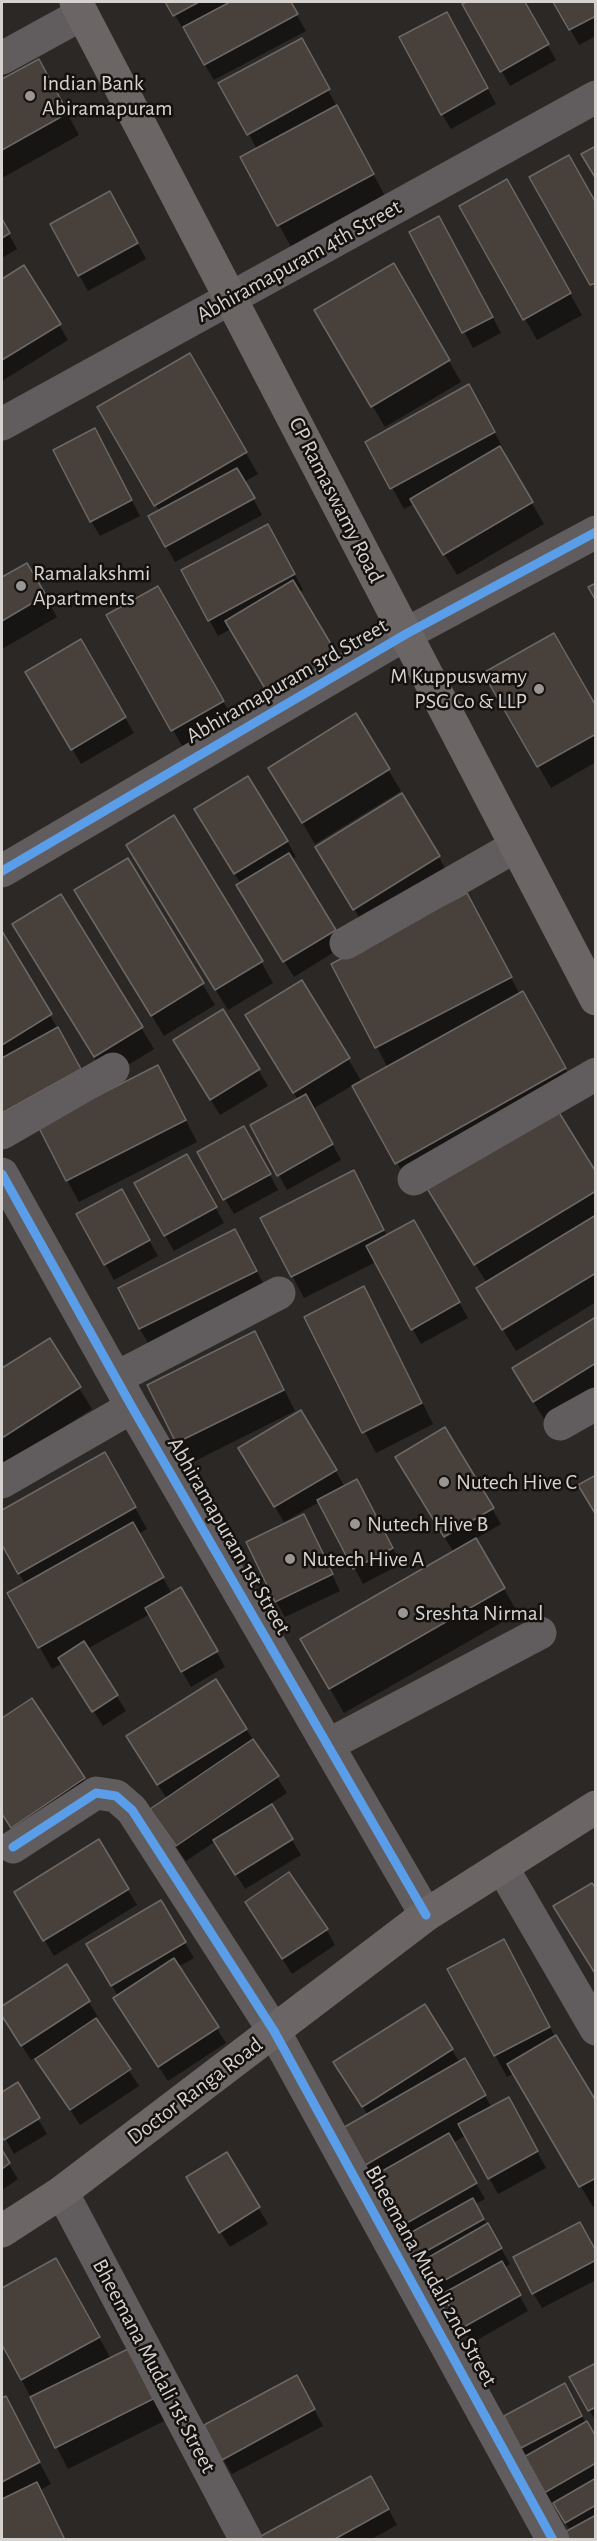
<!DOCTYPE html>
<html>
<head>
<meta charset="utf-8">
<style>
	body { margin:0 }
	#map { position:relative; width:597px; height:2541px; overflow:hidden; background:#2b2825; font-family:"Alegreya Sans",sans-serif }
	canvas { display:block }
	.frame { position:absolute; inset:0; border:3px solid #d6d2cf; pointer-events:none }
</style>
</head>
<body>
<div id="map">
<canvas width="597" height="2541"></canvas>
<div class="frame"></div>
</div>
<script>
const context = document.querySelector('canvas').getContext('2d');
context.lineJoin = 'round';
function paint(path, color) { context.fillStyle = color; context.fill(path, 'evenodd'); }
function stroke(path, color, width, dash) { context.strokeStyle = color; context.lineWidth = width; context.lineCap = dash ? 'butt' : 'round'; context.setLineDash(dash || []); context.stroke(path); }
function drawText(font, color, halo, rows, align = 'center') {
  context.font = font + ' "Alegreya Sans",sans-serif'; context.lineWidth = 5; context.setLineDash([]); context.textBaseline = 'middle'; context.strokeStyle = halo; context.fillStyle = color; for (const [text, x, y, turn = 0] of rows) {
    context.save(); context.translate(x, y); context.rotate((+turn || 0) * Math.PI / 180); context.textAlign = isNaN(turn) ? turn : align; if (halo) context.strokeText(text, 0, 0); context.fillText(text, 0, 0); context.restore();
  }
}
const shadow = new Path2D(`
	M167,2H289L306,31L214,80Z
	M470,2H524L556,60L510,86L464,5Z
	M555,2H596V36L579,45Z
	M455,29L496,104L451,129L442,114Z
	M301,40L385,196L291,247L242,158L257,149L221,84Z
	M38,61L79,135L2,178V81Z
	M506,181L582,315L537,340L461,206Z
	M119,209L146,259L88,291L79,275Z
	M2,222L17,249L2,258Z
	M411,233H448L501,333L473,348Z
	M393,265L461,382L385,427L316,311Z
	M24,267L68,340L2,381V281Z
	M190,356L258,474L244,482L262,515L175,562L150,517L160,512L100,408Z
	M481,407L506,454L504,455L544,524L457,575L414,504L404,509L367,442Z
	M103,445L140,516L100,536L91,521Z
	M277,541L303,590L218,636L183,571Z
	M26,565L57,617L2,649V579Z
	M157,588L235,722L185,751L108,616Z
	M81,641L134,733L81,764L27,672Z
	M485,673L596,709V762L551,788Z
	M355,715L401,791L315,844L282,789Z
	M402,795L451,878L367,930L329,868Z
	M205,825L287,841L296,857L291,860L344,946L294,977L247,901L241,884Z
	M127,860L215,1005L164,1036L89,912Z
	M140,866L261,962L273,983L228,1010Z
	M61,896L154,1049L107,1078L27,946Z
	M479,916L520,995L522,993L577,1090L409,1184L353,1085L313,1109L341,1160L287,1190L252,1126L298,1100L259,1036L301,982L362,1082L388,1068L333,964Z
	M2,934L62,1036L89,1085L2,1129Z
	M223,1011L268,1086L220,1115L184,1056Z
	M169,1088L197,1142L79,1202L67,1180Z
	M253,1143L278,1190L234,1214L225,1199Z
	M187,1156L224,1223L174,1251L136,1184Z
	M596,1175V1302L516,1351L491,1310L487,1283L439,1207Z
	M121,1191L158,1256L114,1280L78,1215Z
	M365,1193L387,1236L414,1222L468,1318L421,1344L376,1262L304,1298L262,1218Z
	M247,1253L268,1292L152,1350L140,1329Z
	M376,1309L433,1424L376,1453L306,1318Z
	M596,1319V1392L546,1422L526,1390Z
	M255,1333L295,1411L189,1464L149,1385Z
	M49,1340L92,1409L2,1466V1370Z
	M301,1412L345,1487L365,1496L401,1564L363,1584L319,1502L284,1522L240,1448Z
	M445,1429L501,1524L475,1539L518,1613L344,1713L302,1640L454,1553L406,1472Z
	M105,1454L147,1529L138,1534L172,1594L181,1589L225,1667L191,1687L150,1614L87,1649L126,1711L103,1726L63,1663L52,1669L9,1593L25,1584L2,1542V1512Z
	M312,1532L340,1591L285,1617L276,1601Z
	M31,1700L96,1800L25,1848L2,1814V1720Z
	M246,1729L287,1793L270,1804L301,1855L245,1889L216,1841L186,1861L161,1825L167,1799L140,1757Z
	M98,1841L137,1905L54,1956L16,1892Z
	M161,1902L194,1958L178,1967L226,2043L168,2081L124,2014L118,1996L88,1945Z
	M256,1918L326,1929L335,1945L292,1974Z
	M516,1962L555,2037L596,2104V2206L593,2207L514,2073L507,2077L495,2055Z
	M66,1966L98,2017L95,2019L139,2086L80,2125L36,2057L31,2060L2,2014V2008Z
	M424,2006L460,2063L464,2060L492,2108L517,2114L546,2168L498,2194L466,2135L453,2143L485,2199L475,2204L510,2264L504,2268L528,2311L472,2343L447,2299L441,2303L343,2130L368,2115L344,2078Z
	M17,2084L47,2134L14,2154L2,2133V2094Z
	M2,2153L18,2179L2,2190Z
	M226,2154L268,2224L230,2247L196,2193Z
	M596,2253V2280L542,2308L533,2293Z
	M56,2260L111,2359L140,2372L164,2421L68,2469L2,2342V2289Z
	M596,2365V2421L589,2410Z
	M305,2392L323,2426L232,2474L223,2459Z
	M5,2398L51,2484L40,2490L65,2540H2V2400Z
	M573,2401L596,2440V2540L570,2530L545,2492L506,2416Z
	M380,2494L397,2525L370,2540H265Z`);
const building = new Path2D(`
	M165,2H199L173,16Z
	M230,2H291L298,14L204,65L183,27Z
	M467,2H525L549,44L500,72L462,4Z
	M553,2H596V16L569,30Z
	M447,12L488,88L441,115L399,37Z
	M302,38L330,89L247,135L218,83Z
	M39,59L68,113L2,150V79Z
	M337,105L374,174L277,226L240,157Z
	M596,146V179L581,154Z
	M569,155L596,203V283L590,285L529,177Z
	M507,179L571,293L523,320L459,206Z
	M110,191L138,243L78,276L50,224Z
	M439,216L493,317L462,333L409,232Z
	M2,219L10,233L2,238Z
	M394,263L450,360L371,407L314,310Z
	M24,265L61,324L2,360V279Z
	M190,353L247,452L154,506L97,407Z
	M469,384L495,432L390,489L365,442Z
	M95,428L132,500L90,522L53,450Z
	M500,446L533,502L443,555L410,499Z
	M237,468L255,498L165,547L148,516Z
	M268,524L295,574L208,621L181,570Z
	M27,563L46,595L2,621V577Z
	M293,580L341,661L273,702L225,621Z
	M596,583V601L588,587Z
	M158,586L224,701L171,731L106,615Z
	M554,633L596,706V734L537,767L483,673Z
	M81,639L126,717L71,750L25,672Z
	M356,713L390,769L302,823L268,768Z
	M248,776L288,841L234,874L194,809Z
	M402,793L440,856L353,910L315,847Z
	M174,815L263,961L215,990L126,845Z
	M289,853L336,930L283,962L236,885Z
	M128,858L204,983L151,1016L74,890Z
	M467,893L512,977L375,1048L331,964Z
	M61,894L143,1027L94,1057L12,924Z
	M2,931L52,1014L2,1045Z
	M302,980L350,1058L293,1093L245,1015Z
	M523,991L566,1068L395,1164L352,1086Z
	M223,1009L260,1069L210,1100L173,1040Z
	M58,1027L81,1069L2,1113V1058Z
	M158,1065L186,1120L66,1181L38,1126Z
	M306,1094L333,1144L277,1176L250,1125Z
	M555,1106L596,1172V1191L474,1265L425,1185Z
	M244,1126L271,1174L223,1200L197,1152Z
	M187,1154L217,1207L164,1236L134,1183Z
	M354,1170L384,1230L291,1277L260,1218Z
	M122,1189L150,1240L104,1265L76,1214Z
	M596,1215V1273L502,1330L476,1288Z
	M414,1220L460,1302L411,1330L366,1246Z
	M235,1229L257,1271L139,1329L118,1288Z
	M364,1286L422,1403L362,1433L304,1317Z
	M596,1317V1363L533,1402L512,1368Z
	M255,1331L284,1390L176,1443L147,1385Z
	M50,1338L81,1387L2,1438V1368Z
	M301,1410L337,1470L274,1507L238,1448Z
	M445,1427L494,1508L444,1537L395,1457Z
	M105,1452L136,1507L18,1574L2,1545V1510Z
	M596,1475V1515L578,1485Z
	M357,1479L393,1548L353,1569L317,1500Z
	M304,1514L333,1574L275,1602L246,1542Z
	M133,1522L164,1577L38,1648L7,1593Z
	M476,1538L505,1588L329,1689L300,1639Z
	M181,1587L218,1651L181,1672L145,1608Z
	M84,1641L118,1695L92,1712L58,1658Z
	M216,1679L247,1729L157,1785L126,1736Z
	M32,1698L85,1778L11,1828L2,1814V1718Z
	M253,1739L279,1776L176,1846L150,1809Z
	M272,1804L293,1839L235,1875L213,1840Z
	M99,1839L129,1889L43,1941L14,1892Z
	M289,1872L328,1929L282,1959L245,1902Z
	M592,1883L596,1889V1975L553,1906Z
	M161,1900L186,1942L111,1986L86,1944Z
	M504,1939L550,2027L494,2056L447,1969Z
	M174,1958L219,2027L158,2067L113,1998Z
	M67,1964L90,2001L21,2046L2,2016V2006Z
	M425,2004L453,2049L362,2107L333,2062Z
	M96,2018L131,2069L70,2110L35,2059Z
	M556,2035L596,2101V2178L579,2187L507,2064Z
	M465,2058L486,2095L362,2167L341,2129Z
	M18,2082L40,2118L4,2140L2,2136V2092Z
	M509,2097L538,2151L488,2179L458,2124Z
	M449,2133L477,2183L398,2228L370,2178Z
	M2,2150L10,2163L2,2169Z
	M227,2152L260,2207L219,2233L186,2177Z
	M473,2198L484,2219L414,2258L403,2237Z
	M580,2222L596,2251V2260L532,2294L513,2257Z
	M488,2223L502,2248L431,2288L417,2264Z
	M56,2258L100,2337L21,2380L2,2345V2288Z
	M502,2261L521,2295L462,2328L442,2294Z
	M128,2349L153,2399L55,2448L30,2397Z
	M596,2363V2407L588,2411L569,2377Z
	M297,2375L315,2409L222,2460L204,2425Z
	M565,2383L582,2416L521,2448L504,2416Z
	M6,2396L40,2462L2,2482V2398Z
	M587,2421L596,2437V2463L544,2493L524,2457Z
	M371,2476L389,2509L333,2540H263L261,2536Z
	M596,2478V2505L565,2523L553,2503Z
	M37,2482L65,2540H2V2499Z
	M596,2515V2540H566L563,2533Z`);
const minor = new Path2D(`
	M2,58L82,14
	M2,424L596,97
	M2,871L406,634L596,532
	M346,943L516,846
	M2,1133L113,1069
	M2,1174L132,1407L426,1915
	M414,1179L596,1074
	M116,1378L279,1293
	M560,1424L596,1404
	M2,1482L132,1407
	M328,1745L540,1633
	M13,1847L96,1793L116,1796L132,1810L274,2031L553,2540
	M502,1867L596,2029
	M62,2192L246,2540`);
const major = new Path2D(`
	M76,2L596,999
	M2,2231L62,2192L426,1915L596,1807`);
const cycleway = new Path2D(`
	M2,871L406,634L596,532
	M2,1174L132,1407L426,1915
	M13,1847L96,1793L116,1796L132,1810L274,2031L553,2540`);
const markers = [
	[30,96,6,"#9a9694"],
	[21,586,6,"#9a9694"],
	[539,689,6,"#9a9694"],
	[444,1482,6,"#9a9694"],
	[355,1524,6,"#9a9694"],
	[290,1559,6,"#9a9694"],
	[403,1613,6,"#9a9694"]
];
const poiNames = [
	["Indian Bank",42,83],
	["Abiramapuram",42,108],
	["Ramalakshmi",33,573],
	["Apartments",33,598],
	["M Kuppuswamy",527,676,"right"],
	["PSG Co & LLP",527,701,"right"],
	["Nutech Hive C",456,1482],
	["Nutech Hive B",367,1524],
	["Nutech Hive A",302,1559],
	["Sreshta Nirmal",415,1613]
];
const streetNames = [
	["Abhiramapuram 4th Street",299,261,-29],
	["CP Ramaswamy Road",336,500,63],
	["Abhiramapuram 3rd Street",287,681,-30],
	["Abhiramapuram 1st Street",229,1536,60],
	["Doctor Ranga Road",195,2091,-37],
	["Bheemana Mudali 2nd Street",431,2276,61],
	["Bheemana Mudali 1st Street",154,2366,62]
];
paint(shadow, '#0007');
paint(building, '#47403b');
stroke(building, '#6b6866', 1.5);
stroke(minor, '#615c5d', 33);
stroke(major, '#6c6566', 33);
stroke(cycleway, '#5a9eea', 9);
for (const [x, y, r, color] of markers) { const dot = new Path2D(); dot.arc(x, y, r, 0, 2 * Math.PI); context.fillStyle = color; context.fill(dot); stroke(dot, '#14110e', 2); }
drawText('22px', '#d6d2cf', '#14110e', poiNames, 'left');
drawText('22px', '#d6d2cf', '#14110e', streetNames);
</script>
</body>
</html>
